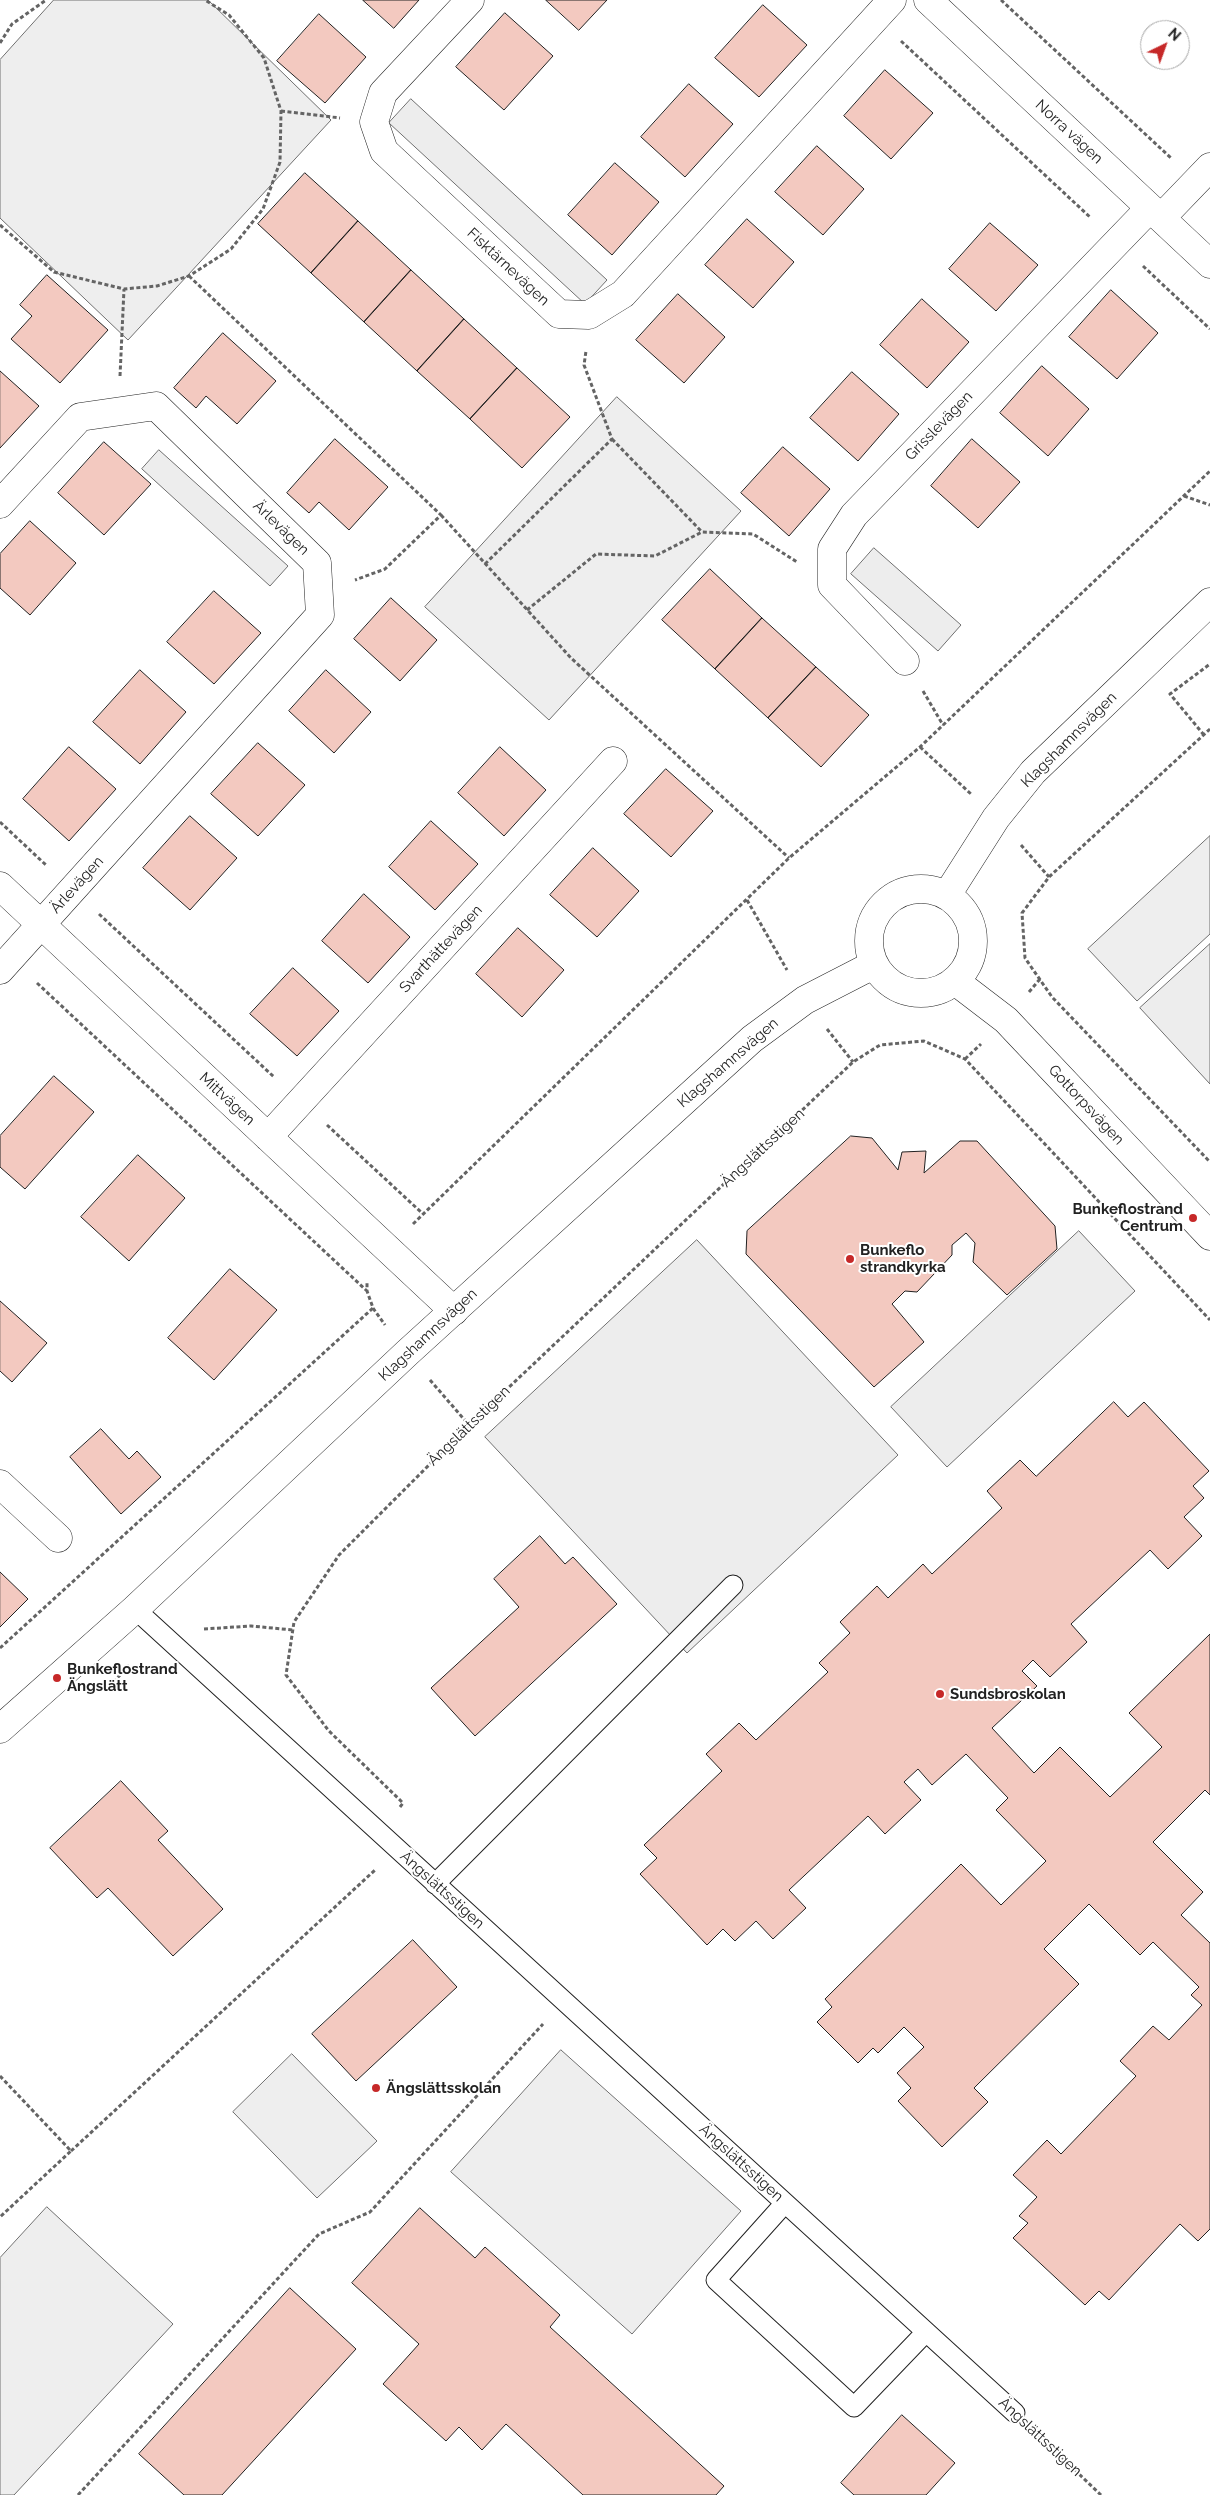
<!DOCTYPE html>
<html>
<head>
<meta charset="utf-8">
<style>
	body { margin:0 }
	#map { position:relative; width:1210px; height:2495px; overflow:hidden; background:#fff; font-family:Raleway,sans-serif }
	canvas { display:block }
	.north { position:absolute; left:1140px; top:20px; width:50px; height:50px; box-sizing:border-box; background:#fff; border:1px solid #a7a7a7; border-radius:50%; rotate:42deg; font-size:14px; font-weight:700; line-height:20px; text-align:center; color:#222 }
	.north::after { content:''; display:block; margin:auto; width:18px; height:22px; background:#c62828; clip-path:polygon(50% 0,100% 100%,50% 72%,0 100%) }
</style>
</head>
<body>
<div id="map">
<canvas width="1210" height="2495"></canvas>
<div class="north">N</div>
</div>
<script>
const context = document.querySelector('canvas').getContext('2d');
context.lineJoin = 'round';
function paint(path, color) { context.fillStyle = color; context.fill(path, 'evenodd'); }
function stroke(path, color, width, dash) { context.strokeStyle = color; context.lineWidth = width; context.lineCap = dash ? 'butt' : 'round'; context.setLineDash(dash || []); context.stroke(path); }
function drawText(font, color, halo, rows, align = 'center') {
  context.font = font + ' Raleway,sans-serif'; context.lineWidth = 4; context.setLineDash([]); context.textBaseline = 'middle'; context.strokeStyle = halo; context.fillStyle = color; for (const [text, x, y, turn = 0] of rows) {
    context.save(); context.translate(x, y); context.rotate((+turn || 0) * Math.PI / 180); context.textAlign = isNaN(turn) ? turn : align; if (halo) context.strokeText(text, 0, 0); context.fillText(text, 0, 0); context.restore();
  }
}
const green = new Path2D(`
	M54,0H208L331,120L128,340L0,218V60Z
	M617,397L741,511L549,720L425,607Z
	M1210,836V934L1137,1001L1088,949Z
	M561,2050L741,2211L632,2334L451,2172Z
	M292,2054L377,2141L317,2198L233,2112Z
	M47,2207L173,2324L14,2495H0V2258Z`);
const parking = new Path2D(`
	M411,99L607,280L585,304L389,123Z
	M159,450L288,566L270,586L142,469Z
	M874,548L961,625L938,651L851,574Z
	M1210,944V1084L1140,1008Z
	M1079,1231L1135,1291L947,1467L891,1407Z
	M697,1240L898,1455L687,1653L485,1437Z`);
const building = new Path2D(`
	M363,0H419L394,28Z
	M546,0H607L579,30Z
	M763,5L807,45L759,97L715,58Z
	M505,13L553,56L504,110L456,67Z
	M319,14L366,57L325,103L277,61Z
	M885,70L933,113L891,159L844,116Z
	M689,84L733,124L685,177L641,137Z
	M817,146L864,189L823,235L775,192Z
	M615,163L659,202L612,255L568,215Z
	M305,173L358,221L311,273L258,224Z
	M747,219L794,262L753,308L705,265Z
	M358,221L411,270L364,322L311,273Z
	M990,223L1038,265L996,311L949,269Z
	M411,270L464,319L417,371L364,322Z
	M47,275L108,330L60,383L11,339L32,316L20,305Z
	M1111,290L1158,333L1117,379L1069,337Z
	M678,294L725,337L684,383L636,340Z
	M922,299L969,342L927,388L880,345Z
	M464,319L517,368L470,419L417,371Z
	M223,333L276,381L237,424L206,396L196,408L174,388Z
	M1042,366L1089,409L1048,456L1000,413Z
	M517,368L570,417L522,468L470,419Z
	M0,371L39,406L0,448Z
	M852,372L899,414L858,461L810,418Z
	M335,439L388,487L349,530L319,502L309,513L287,493Z
	M972,439L1020,482L978,528L931,486Z
	M104,442L151,484L104,535L58,493Z
	M783,447L830,489L789,536L741,493Z
	M30,521L76,563L30,615L0,588V554Z
	M710,569L762,618L715,669L662,620Z
	M214,591L261,633L214,684L167,642Z
	M391,598L437,640L400,681L354,639Z
	M762,618L816,667L768,718L715,669Z
	M816,667L869,715L821,767L768,718Z
	M140,670L186,712L140,764L93,722Z
	M326,670L371,712L334,753L289,711Z
	M258,743L305,785L258,836L211,794Z
	M69,747L116,789L69,841L23,799Z
	M500,747L546,790L504,836L458,793Z
	M666,769L713,811L671,857L624,814Z
	M190,816L237,858L190,910L143,868Z
	M431,821L478,864L435,910L389,867Z
	M593,848L639,891L597,937L550,895Z
	M364,894L410,937L368,983L322,941Z
	M518,928L564,970L522,1017L476,974Z
	M293,968L339,1011L297,1056L250,1014Z
	M54,1076L94,1112L25,1189L0,1167V1136Z
	M851,1136L872,1138L898,1170L902,1152L926,1151L924,1173L960,1141H977L1055,1226L1057,1249L1007,1295L973,1262L975,1243L966,1233L952,1245V1255L917,1292L905,1291L892,1304L924,1342L874,1387L746,1254L747,1231Z
	M138,1155L185,1198L129,1261L81,1217Z
	M230,1269L277,1310L214,1380L168,1338Z
	M0,1301L47,1343L12,1382L0,1371Z
	M1114,1402L1128,1417L1144,1402L1209,1471L1193,1486L1204,1498L1184,1517L1202,1536L1168,1569L1150,1550L1071,1624L1087,1642L1050,1677L1033,1660L1022,1671L1037,1686L992,1728L1034,1773L1060,1747L1110,1797L1162,1747L1129,1713L1210,1634V1795L1205,1790L1153,1842L1203,1892L1181,1915L1210,1943V2229L1198,2241L1180,2224L1109,2300L1099,2291L1085,2305L1013,2238L1028,2223L1019,2216L1037,2197L1013,2175L1047,2140L1061,2154L1136,2076L1120,2061L1153,2026L1169,2040L1202,2005L1191,1995L1199,1987L1153,1942L1140,1955L1089,1904L1044,1949L1079,1984L974,2088L988,2102L942,2147L898,2101L911,2088L897,2073L924,2047L904,2027L878,2053L873,2048L858,2063L817,2022L832,2007L825,1999L961,1864L1001,1905L1046,1861L996,1810L1008,1798L966,1754L932,1785L918,1769L904,1782L921,1800L885,1834L868,1816L789,1890L806,1908L773,1939L756,1921L735,1941L723,1929L707,1945L640,1874L657,1858L644,1845L722,1771L706,1754L739,1723L756,1740L828,1672L819,1663L850,1633L840,1622L877,1586L888,1598L923,1564L932,1574L1002,1508L987,1491L1020,1460L1036,1476Z
	M101,1429L129,1459L137,1451L161,1477L121,1514L70,1457Z
	M540,1536L565,1564L573,1557L617,1604L475,1736L431,1688L519,1607L494,1579Z
	M0,1572L28,1599L0,1627Z
	M121,1781L168,1831L158,1840L223,1909L173,1956L108,1888L97,1898L50,1848Z
	M413,1940L457,1987L356,2081L312,2034Z
	M420,2208L475,2258L485,2247L560,2315L550,2327L724,2486L716,2495H583L506,2424L482,2450L459,2427L446,2441L383,2384L419,2344L352,2283Z
	M290,2288L356,2349L222,2495H184L139,2454Z
	M902,2415L955,2463L926,2495H854L841,2483Z`);
const path = new Path2D(`
	M1001,0L1171,158
	M901,41L1091,218
	M0,43L12,24L46,0
	M281,111L340,118
	M0,225L54,272L124,289L157,286L189,276L231,249L263,209L280,162L281,111L264,58L229,15L205,0
	M1143,266L1210,329
	M189,276L441,515L385,569L355,580
	M120,376L124,289
	M612,439L702,532
	M1184,496L1210,505
	M441,515L571,658L789,858
	M485,564L612,439L584,365L586,351
	M527,610L596,554L655,556L702,532L753,534L797,562
	M923,691L943,725
	M1210,729L1049,877L1022,913L1025,958L1052,997L1210,1162
	M1204,735L1170,694L1210,664
	M920,747L971,794
	M0,822L47,866
	M1021,845L1049,877
	M747,900L787,970
	M99,914L274,1077
	M37,983L367,1291
	M1029,992L1040,979
	M827,1029L853,1062
	M965,1059L981,1044
	M327,1125L422,1213
	M413,1224L789,858L920,747L1210,471
	M373,1308L385,1325
	M430,1380L469,1425
	M204,1629L251,1626L293,1630
	M0,1648L373,1308L367,1291V1281
	M109,1687L129,1665
	M400,1807L403,1803L329,1731L286,1675L294,1622L339,1555L469,1425L853,1062L880,1045L924,1041L965,1059L1210,1320
	M0,2076L71,2151L0,2217
	M71,2151L375,1870
	M1037,2434L1101,2495
	M78,2495L319,2234L370,2212L543,2024`);
const lane = new Path2D(`
	M135,1609L1015,2413
	M435,1884L733,1585
	M785,2203L716,2280L854,2407L926,2332`);
const street = new Path2D(`
	M470,0L383,93L374,122L384,151L559,314L589,315L623,294L892,0
	M928,0L1210,264
	M1161,218L1210,167
	M0,504L80,417L156,406L317,563L320,615L0,970
	M905,661L832,585V549L854,515L1150,208
	M0,886L454,1311
	M268,1137L613,761
	M0,1484L58,1538`);
const secondary = new Path2D(`
	M869 941a52 52 0 1 1 104 0a52 52 0 1 1-104 0Z
	M947,895L996,818L1033,772L1210,602
	M955,981L1006,1020L1210,1236
	M0,1729L135,1609L407,1353L752,1039L805,1000L873,965`);
const markers = [
	[1193,1218,5,"#c62828"],
	[850,1259,5,"#c62828"],
	[57,1678,5,"#c62828"],
	[940,1694,5,"#c62828"],
	[376,2088,5,"#c62828"]
];
const streetNames = [
	["Norra vägen",1069,132,43],
	["Fisktärnevägen",508,267,43],
	["Grisslevägen",939,426,-46],
	["Ärlevägen",281,528,44],
	["Klagshamnsvägen",1069,740,-45],
	["Ärlevägen",77,885,-48],
	["Svarthättevägen",441,949,-47],
	["Klagshamnsvägen",728,1063,-41],
	["Mittvägen",227,1099,43],
	["Gottorpsvägen",1086,1105,47],
	["Ängslättsstigen",763,1148,-43],
	["Klagshamnsvägen",428,1335,-43],
	["Ängslättsstigen",469,1426,-44],
	["Ängslättsstigen",442,1890,42],
	["Ängslättsstigen",741,2163,42],
	["Ängslättsstigen",1040,2437,43]
];
const poiNames = [
	["Bunkeflostrand",1183,1209,"right"],
	["Centrum",1183,1226,"right"],
	["Bunkeflo",860,1250],
	["strandkyrka",860,1267],
	["Bunkeflostrand",67,1669],
	["Ängslätt",67,1686],
	["Sundsbroskolan",950,1694],
	["Ängslättsskolan",386,2088]
];
paint(green, '#eee');
stroke(green, '#6f6f6f', 1);
paint(parking, '#ededed');
stroke(parking, '#6f6f6f', 1);
paint(building, '#f3c9c0');
stroke(building, '#222', 1);
stroke(lane, '#222', 21);
stroke(street, '#222', 29);
stroke(secondary, '#222', 29);
stroke(path, '#646464', 3, [4, 2.5]);
stroke(lane, '#fff', 19);
stroke(street, '#fff', 28);
stroke(secondary, '#fff', 28);
for (const [x, y, r, color] of markers) { const dot = new Path2D(); dot.arc(x, y, r, 0, 2 * Math.PI); context.fillStyle = color; context.fill(dot); stroke(dot, '#fff', 2); }
drawText('15px', '#222', '#fff', streetNames);
drawText('bold 15px', '#222', '#fff', poiNames, 'left');
</script>
</body>
</html>
